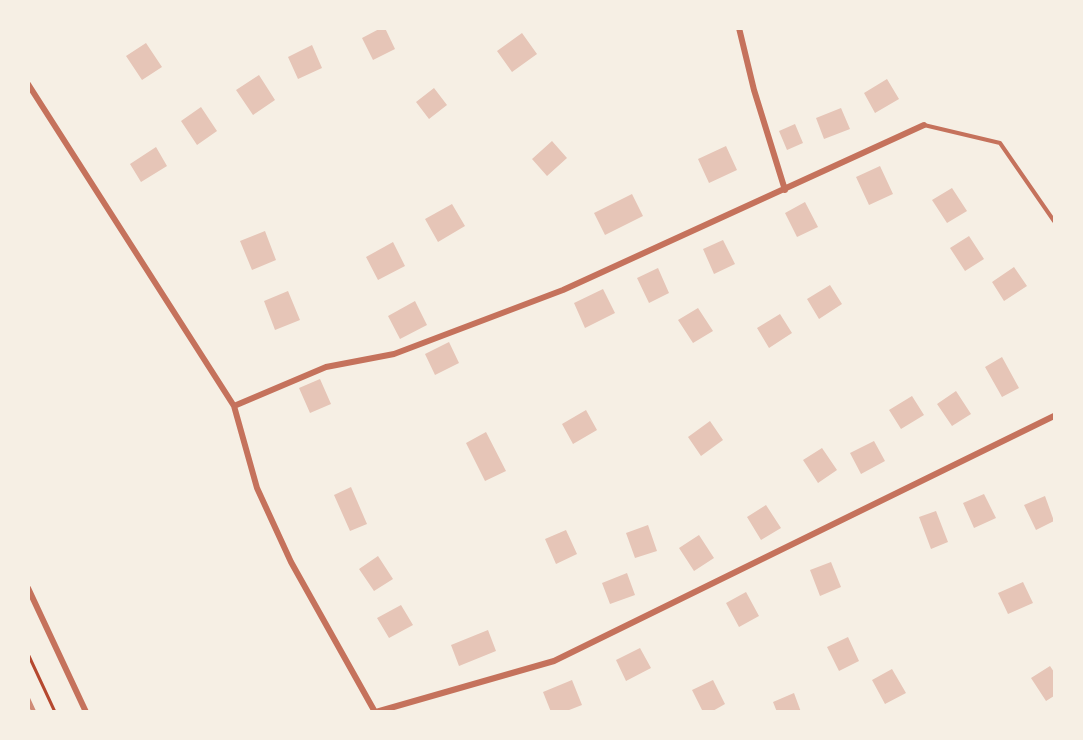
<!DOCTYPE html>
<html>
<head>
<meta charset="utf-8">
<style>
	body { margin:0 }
	#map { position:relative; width:1083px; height:740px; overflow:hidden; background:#f6efe4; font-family:"DejaVu Sans",sans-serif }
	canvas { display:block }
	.frame { position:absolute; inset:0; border:30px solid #f6efe4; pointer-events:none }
</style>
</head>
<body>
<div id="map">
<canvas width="1083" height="740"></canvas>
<div class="frame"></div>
</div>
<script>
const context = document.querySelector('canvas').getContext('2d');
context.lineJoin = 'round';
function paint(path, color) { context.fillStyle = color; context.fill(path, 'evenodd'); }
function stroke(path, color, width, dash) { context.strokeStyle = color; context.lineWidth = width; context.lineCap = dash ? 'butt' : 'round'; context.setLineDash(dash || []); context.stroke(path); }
const building = new Path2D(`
	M381,28H385L395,49L373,60L362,38Z
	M522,33L537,54L512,72L497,51Z
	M146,43L162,67L142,80L126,56Z
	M312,45L322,68L298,79L288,57Z
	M259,75L275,100L253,115L236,90Z
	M887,79L899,99L875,113L864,93Z
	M434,88L447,105L429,119L416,102Z
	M201,107L217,131L197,145L181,121Z
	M841,108L850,129L824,139L816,118Z
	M795,124L803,143L787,150L779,131Z
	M552,141L567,158L547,176L532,159Z
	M726,146L737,170L709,183L698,159Z
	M156,147L167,166L141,182L130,164Z
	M880,166L893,194L869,205L856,177Z
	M952,188L967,211L947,223L932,200Z
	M632,194L643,216L605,235L594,213Z
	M805,202L818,227L797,237L785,213Z
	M452,204L465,226L438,242L425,219Z
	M265,231L276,260L252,270L240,241Z
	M969,236L984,259L965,271L950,248Z
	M723,240L735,264L714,274L703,249Z
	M393,242L405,266L378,280L366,257Z
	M1014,267L1027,286L1004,301L992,282Z
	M658,268L669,293L649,303L637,278Z
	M830,285L842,304L819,319L807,299Z
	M603,289L615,313L585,328L574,303Z
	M288,291L300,320L275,330L264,301Z
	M415,301L427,325L400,339L388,316Z
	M698,308L713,331L693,343L678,320Z
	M780,314L792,333L769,348L757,328Z
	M449,342L459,363L435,375L425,354Z
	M1002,357L1019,388L1002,397L985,367Z
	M320,379L331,404L310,413L299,388Z
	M956,391L971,414L952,426L937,404Z
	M912,396L924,415L901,429L889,410Z
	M586,410L597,430L573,444L562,424Z
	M710,421L723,440L701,456L688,437Z
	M486,432L506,471L485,481L466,443Z
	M874,441L885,461L861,474L850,453Z
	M822,448L837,470L818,483L803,460Z
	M351,487L367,524L350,531L334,495Z
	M984,494L996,518L974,528L963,503Z
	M1045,496L1054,521L1036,530L1024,505Z
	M766,505L781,528L761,540L747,517Z
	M936,511L948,542L931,549L919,517Z
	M648,525L657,551L635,558L626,533Z
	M566,530L577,554L556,564L545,539Z
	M699,535L714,558L694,571L679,548Z
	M378,556L393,579L374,591L359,569Z
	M831,562L841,587L820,596L810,570Z
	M627,573L635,595L610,604L602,583Z
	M1023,582L1033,603L1008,614L998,593Z
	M746,592L759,616L739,627L726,603Z
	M401,605L413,625L389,638L377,618Z
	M488,630L496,651L459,666L451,645Z
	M848,637L859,661L839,671L827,647Z
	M640,648L651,668L626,681L616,660Z
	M1050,666L1054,672V696L1046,701L1031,678Z
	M892,669L906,693L885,704L872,680Z
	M572,680L582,705L564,712H551L543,692Z
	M713,680L725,704L711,712H703L692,690Z
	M794,693L801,712H777L773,702Z`);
const path = new Path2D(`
	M28,654L55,712`);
const service = new Path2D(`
	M924,125L1000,143L1054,221`);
const minor = new Path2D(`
	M739,28L754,90L785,190
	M28,84L234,406L257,488L291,562L375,712
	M234,406L326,367L394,354L563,290L924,125
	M28,588L86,712
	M376,712L554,661L1054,416`);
const rail = new Path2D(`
	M28,699L34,712`);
paint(building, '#e6c5b7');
stroke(path, '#b5482f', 3);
stroke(service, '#c5725c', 4);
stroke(minor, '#c5725c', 6);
stroke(rail, '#cf8b77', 4.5);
</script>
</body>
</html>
